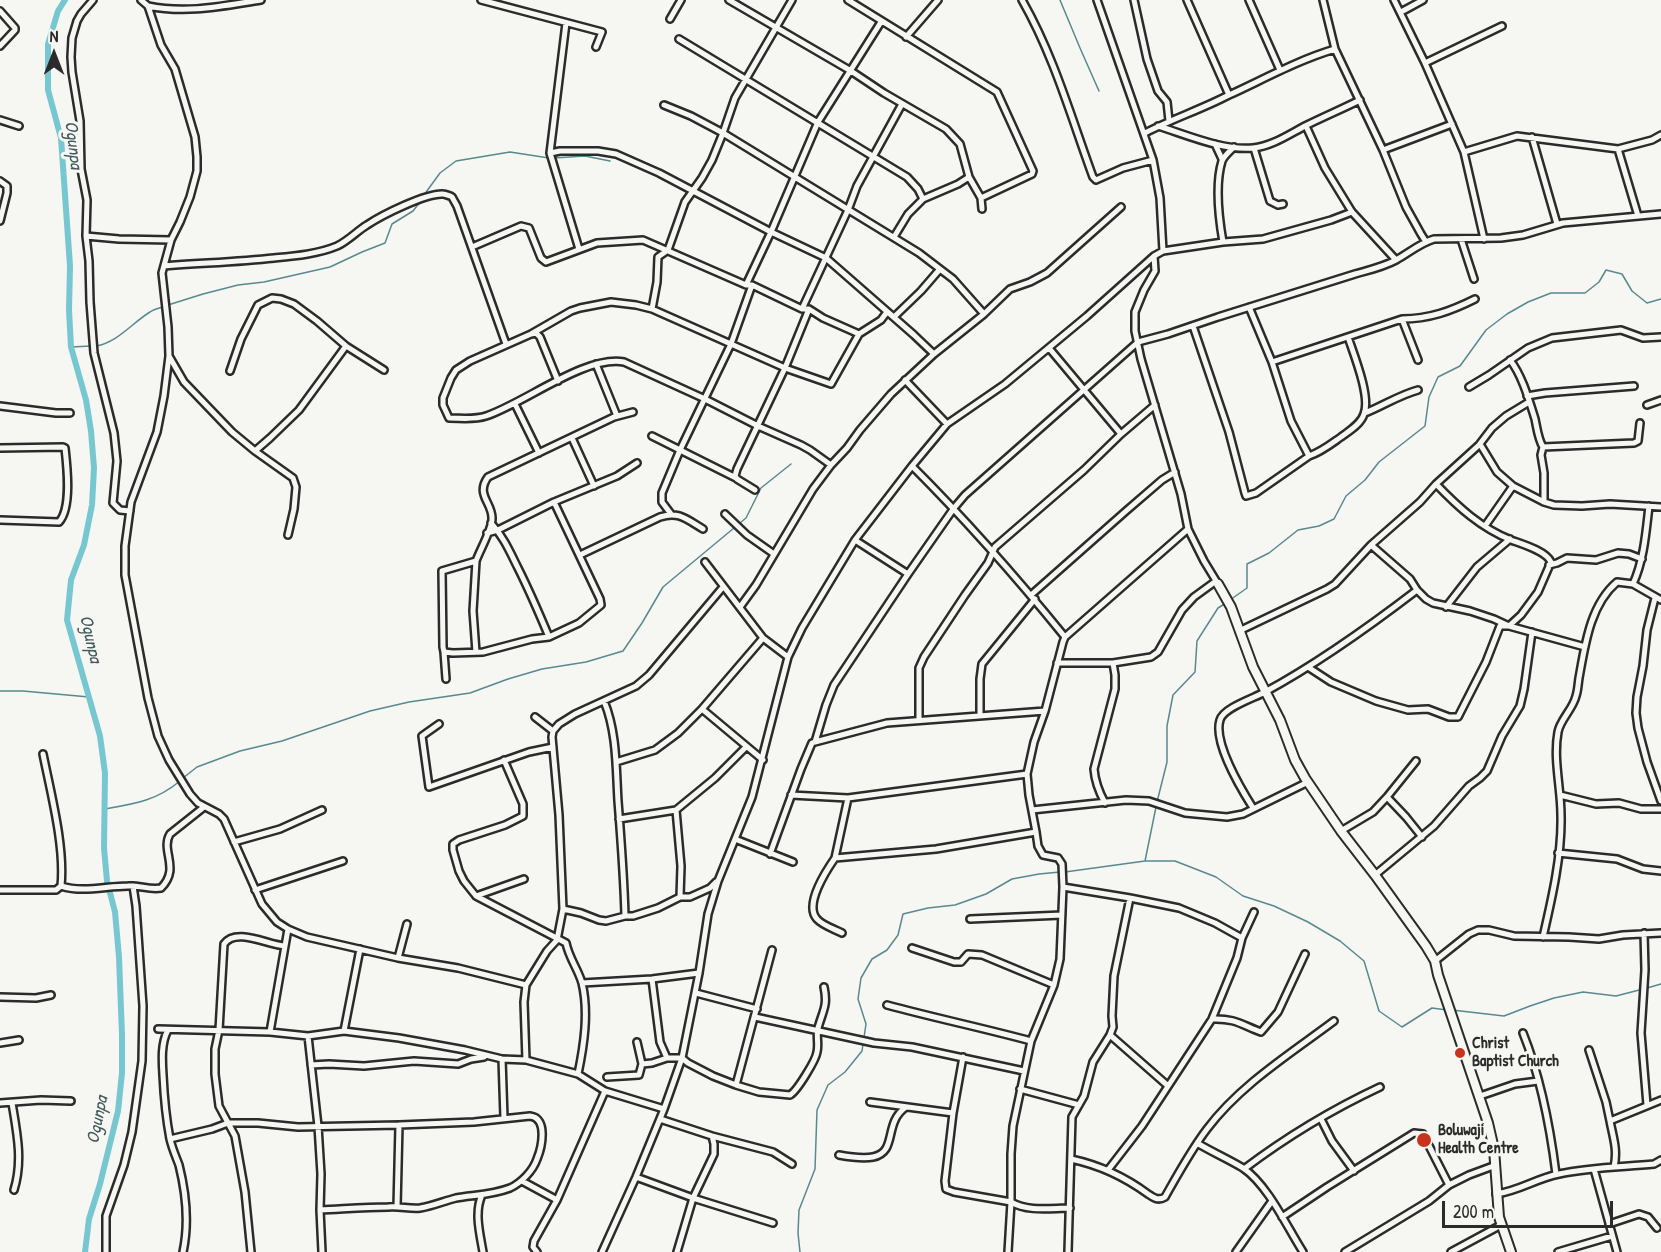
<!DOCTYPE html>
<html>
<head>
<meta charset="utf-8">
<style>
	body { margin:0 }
	#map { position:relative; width:1661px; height:1252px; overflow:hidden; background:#f6f6f2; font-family:"Patrick Hand",sans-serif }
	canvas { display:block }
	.north { position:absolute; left:24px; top:24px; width:60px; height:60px; -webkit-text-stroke:4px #f6f6f2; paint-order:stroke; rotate:0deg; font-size:16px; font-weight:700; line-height:24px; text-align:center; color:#2b2b2b }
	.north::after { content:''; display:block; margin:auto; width:21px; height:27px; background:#2b2b2b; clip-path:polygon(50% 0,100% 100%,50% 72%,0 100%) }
	.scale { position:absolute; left:1442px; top:1201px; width:171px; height:27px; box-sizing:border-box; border:3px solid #2b2b2b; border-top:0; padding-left:8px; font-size:18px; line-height:21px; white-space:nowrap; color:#2b2b2b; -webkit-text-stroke:4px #f6f6f2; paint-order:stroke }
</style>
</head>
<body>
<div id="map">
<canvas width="1661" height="1252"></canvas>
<div class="north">N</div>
<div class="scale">200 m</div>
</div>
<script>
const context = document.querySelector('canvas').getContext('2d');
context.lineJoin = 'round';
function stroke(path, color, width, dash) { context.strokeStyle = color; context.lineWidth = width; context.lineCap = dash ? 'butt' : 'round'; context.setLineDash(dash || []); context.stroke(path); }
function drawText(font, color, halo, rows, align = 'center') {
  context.font = font + ' "Patrick Hand",sans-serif'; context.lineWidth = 6; context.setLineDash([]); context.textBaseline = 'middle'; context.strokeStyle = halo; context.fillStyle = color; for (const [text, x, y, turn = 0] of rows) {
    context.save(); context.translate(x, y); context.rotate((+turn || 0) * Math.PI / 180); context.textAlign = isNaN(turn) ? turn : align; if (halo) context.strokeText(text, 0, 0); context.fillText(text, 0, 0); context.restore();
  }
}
const stream = new Path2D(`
	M1060,0L1080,48L1099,91
	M554,158L585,156L610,161
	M424,195L440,173L456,161L510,152L549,158
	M168,305L203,294L238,285L264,282L330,267L362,252L385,243L392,224L413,211L420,202
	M96,346C118,342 132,323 150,312C154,309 159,308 164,307
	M71,347L91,346
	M1230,600L1247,588V564L1269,553L1298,530L1319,526L1334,519L1346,496L1365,480L1379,462L1425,426L1429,397L1438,377L1460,366L1486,330L1507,314L1528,302L1551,293H1585L1599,282L1606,270L1622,274L1632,291L1647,303L1661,299
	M0,691H23L89,697
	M183,778L197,767L240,751L282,741L370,711L409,702L470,693L508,679L542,669L586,662L623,651L642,623L663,587L746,518L761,488L791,464
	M1157,802L1167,762V726L1173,695L1195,672L1197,641L1218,608L1226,603
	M105,809C134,804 156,801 180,781
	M1145,861L1156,807
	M1065,872L1145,861H1175L1216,877L1243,896L1274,906L1308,922L1340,941L1364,961L1379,1011L1402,1027L1432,1008L1447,1010
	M1647,988L1661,984
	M1452,1010L1504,1016L1530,1006L1554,998L1583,992L1616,996L1643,989
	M800,1252L798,1233L799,1210L815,1169L817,1110L828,1085L845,1072L862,1051L866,1024L858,999L861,978L872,959L887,950L898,935L903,914L928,908L955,905L986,894L1012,879L1039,874L1060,872`);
const canal = new Path2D(`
	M65,0L58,11L48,44V90L61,138L70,266L69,310L71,347L86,400L91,431L94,468L92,505L84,545L71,580L67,620L100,736L105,773L104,848L107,881L115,912L119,957L122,1035V1073L118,1111L100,1184L89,1219L85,1252`);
const street = new Path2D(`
	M93,0L81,14L77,21L72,38L71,57L72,72L80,121L81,169L87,200L86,236L89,261L90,302L94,353L114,433L117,461L113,503L120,510L130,511
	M141,0L148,6L161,45L175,69L195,137L197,157V171L190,197L180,222L171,240L162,273L168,327L169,356L164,396L157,432L131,502L125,546V575L148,698L158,736L169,760L190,794L198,803L219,814L224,819L262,904L277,922L288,929L307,937L398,958L458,968L526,985L524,1002L526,1060L578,1074L605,1091L664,1109L682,1058L699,973L708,914L718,881L752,797L788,657L802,628L855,540L912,466L947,424L1005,384L1087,316L1154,256
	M481,0L602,32L596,47
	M729,0L851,71L884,93L946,129L960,144L969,177L981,198L982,209
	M848,0L997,92L1033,171L1032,174L981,198
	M1022,0C1054,56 1071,117 1093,177L1096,180L1123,168L1153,160
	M1097,0L1153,160L1160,198L1163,251L1154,256L1155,271L1144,290L1135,312V331L1141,359L1181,494L1188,529L1204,561L1218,584
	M1134,0L1147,59L1158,91L1167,102L1169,121
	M1187,0L1229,95
	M1249,0L1280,70
	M1323,0L1335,49L1383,150L1406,207L1421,234L1426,242
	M1394,0L1425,63L1464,152L1484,239
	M148,6C187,14 222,6 261,0
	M0,11L15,28V30L0,46
	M1401,12L1423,0
	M670,19L681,0
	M566,23L550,153L579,249
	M906,37L938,0
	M679,39L907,177L918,189L923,199
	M1425,63L1502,26
	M664,105L691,116L723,133L919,253L953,279L984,314
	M0,120L19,126
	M1158,126C1187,135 1223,151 1253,148C1272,146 1288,135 1305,126C1323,117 1342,109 1360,100
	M1306,126L1325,168L1352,212L1396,260
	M1145,133C1172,119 1202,109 1229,95C1264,79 1298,60 1335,49
	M1532,137L1557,224
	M1215,144L1222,159
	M1254,148L1270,201L1278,205L1283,204
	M1618,149L1638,216
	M1383,150L1452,124
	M1464,152L1517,136L1618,149L1652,140L1661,135
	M550,153L560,151H598L616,154L659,173L771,232L826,258L914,335L934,354
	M0,181L7,186V193L0,221
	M86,236L119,239L171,240
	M894,237L908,214L923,199L958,184L969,177
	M1461,239L1474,279
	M1223,242C1219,219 1215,184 1222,161C1224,156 1230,151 1234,147
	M472,247L521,226L529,228L541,258L546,262L597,243L643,240L746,285H752L802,309H809L823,318L859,334
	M1163,251L1223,242L1263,239L1331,220L1352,212
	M164,266C201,263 238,262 274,258C295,256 318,254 337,246C348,241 357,231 367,225C382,215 426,193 443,194C444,194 451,196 452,197L457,206L506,344
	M746,285L771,232L818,122L881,22
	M1249,307L1272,362L1291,421L1309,456C1321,452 1331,444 1341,437C1349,431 1361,424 1364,414C1371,397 1354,355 1348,337
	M652,309L657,282L658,257L668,250L685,202L702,178L712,160L723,133L735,98L792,0
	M802,309L848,210L857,186L902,104
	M894,317L921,291L940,269
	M1402,319L1418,360
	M1193,326L1229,432L1245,493L1246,496L1256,493L1309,456
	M531,334L536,333L540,337L558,381
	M1049,348L1121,434
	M169,356L184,382L232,432L255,451L293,478L296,487L294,509L288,535
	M1510,360C1522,375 1529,400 1535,419C1537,428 1538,439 1543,447L1541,455L1544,473V502
	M1272,362L1402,319C1429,319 1451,311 1475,299
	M596,364L617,416
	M230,371L241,339L258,305L272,298L281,299L294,304L317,321L346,346L384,370
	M905,380L947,424
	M1469,387L1489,375L1528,348L1552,338L1621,330L1643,338L1661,337
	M1527,396L1545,393L1634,386
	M515,404L539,453
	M1647,405L1661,400
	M0,406L56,413H70
	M1365,413C1383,406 1399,395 1418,390
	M652,436L736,478
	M572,438L594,486
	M1480,444L1497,472L1513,486
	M1543,447L1634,443L1638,441L1640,423
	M0,448L63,447L65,448C67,466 72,508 59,522L0,520
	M255,451L270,438L299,410L346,346
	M831,465L810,450L801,445L758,426L705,399L624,362C585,355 525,403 486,416C474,420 461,418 449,418L443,405V398L451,378L456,370L470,361L531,334L571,311L580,308L611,302L636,305L652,309L785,368L831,384L859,334L881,320L887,312
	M912,466C966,520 1017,578 1065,637
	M755,490L737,479L735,476L737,469L785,368L809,309
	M554,502L600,599L601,605L579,623L549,637L532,639L483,652L453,653L444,652L443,647L442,571L476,561C480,550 492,529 492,519C493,503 475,495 488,477L614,417L633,412
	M671,514L662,502V493L680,450L731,344L752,285
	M725,514L747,535L774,554
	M491,523C503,536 510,552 518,568C529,590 539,613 549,637
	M1485,526L1513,486L1544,502L1554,505L1582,506L1610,504L1661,507
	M487,533L498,530L554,502L617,476L637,463
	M855,540L908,574
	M1371,545L1410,579L1417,590L1426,599L1433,603L1470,611L1494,619L1509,626L1585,647
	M580,555L660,517C679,511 686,519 703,529
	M705,562L763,638L788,657
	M1549,565L1557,563L1567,558L1596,560L1618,553L1629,554L1642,559
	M1633,584C1644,560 1646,532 1649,506
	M1031,595L1126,511L1162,480L1175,472
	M1655,598L1647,630L1643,666L1637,697L1636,713L1638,728L1647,762L1661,801
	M740,607L756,585L813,489L831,465L847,448L860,430L891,394L934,354L984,314L1010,289L1030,282L1047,273L1121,207
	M1446,607L1477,567L1510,539
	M1239,631L1327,589L1335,584L1371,545L1420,502L1436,484L1479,445L1492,428L1506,416L1529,402
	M444,652L446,679
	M476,652L473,611L476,561
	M1057,663H1113L1151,657L1158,652L1182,610L1194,597L1216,581
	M1308,667L1331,682L1376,701L1408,710L1428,709L1449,717H1458L1486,662L1500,626H1509L1521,615L1538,592L1551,562C1546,551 1522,544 1511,540C1481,528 1458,507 1436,484
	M604,701C617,732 616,769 618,801C621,839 624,878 625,916
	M702,709L763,760
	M980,716V679L982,664L1035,599
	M535,717L553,731
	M919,720V668L924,657L965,595L988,563L995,547L1084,470L1121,434L1155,405
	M439,724L422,736L429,787L529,752L553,747
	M815,742L887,723L1045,711
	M504,760L523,804V816L505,825L459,840L453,844V850L459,871L464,881L476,896L566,943C569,958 578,969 582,983C589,1012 584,1045 578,1074
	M616,762L655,750L678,733L702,709L763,638
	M791,795L848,798L1027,774
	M1560,795L1596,804L1619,803L1641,809H1661
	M1387,797L1406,817L1422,837
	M1105,803C1099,792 1095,782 1094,769L1115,689V675L1113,663
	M1253,808C1241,789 1213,742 1220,720C1223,708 1254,698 1265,692C1317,664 1370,626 1417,590
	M676,810L681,866L680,897
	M1032,810L1126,800L1149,801L1185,813L1227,817L1243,814L1308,782
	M619,819L676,810L715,778L746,747
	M1341,831L1373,812L1387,797L1416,761
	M735,839L793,862
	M234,842L280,829L322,810
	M1558,853L1617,859L1643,869L1661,871
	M770,854L801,769L812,743L815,742L826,705L834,685L908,574L954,508L965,495L1138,342L1168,334L1218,317L1355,274C1369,270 1383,267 1396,260C1409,253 1420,243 1434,239L1501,238L1523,235L1563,223L1661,214
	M835,858L936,849L1036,832
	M1375,875L1434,826L1469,786L1480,778L1487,771L1502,736L1520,706L1524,689L1532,632
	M61,886C83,893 106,886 128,886C139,885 149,890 161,888C181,868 160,851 170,834L204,807
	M1063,887L1130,898L1179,908L1215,923L1242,938
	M0,890H56L61,886C65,847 51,794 43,754
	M255,890L343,861
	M476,896L524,879
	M563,909L581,913L599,920L606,921L625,916H633L658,908L680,897H690L710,888L716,882
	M970,919L1062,915
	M842,933C834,929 822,925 817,919C804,905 826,871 835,858L848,798
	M1644,933L1645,970L1641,1033L1647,1105
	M1543,937C1552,898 1562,855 1561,815C1561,788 1553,759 1558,732C1560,720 1573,709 1576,696C1578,690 1578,684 1579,678C1585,645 1590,605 1617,582L1633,584L1661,600
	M912,948L954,962H961L968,954L982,955L1054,985
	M398,958L407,924
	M1435,961L1469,934L1478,930H1489L1514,936L1569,937L1599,939L1623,935L1661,933
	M652,979L660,1042L667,1058
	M582,983L652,979L699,973
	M526,985L547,951L557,940L563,909L559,815L552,737L553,731L559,724L575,714L636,686L649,675L723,587
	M696,993L757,1009
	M0,997L36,998L51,995
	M887,1005C935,1018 983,1028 1031,1041
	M755,1017L874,1043L912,1047L1024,1071
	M1212,1019C1235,1018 1242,1025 1261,1032L1278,1012L1305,954
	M158,1029L270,1032L308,1036L344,1031L399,1038L465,1050L502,1059L526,1060
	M168,1030C161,1043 162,1060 163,1075C164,1096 166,1118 170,1139C172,1148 176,1157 179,1165C186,1193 189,1224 183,1252
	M344,1031L360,949
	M270,1032L288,929
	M1523,1033C1541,1078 1550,1126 1556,1174
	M1110,1035L1167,1085
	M308,1036L318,1126L321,1174L320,1210L322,1252
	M637,1042L642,1064
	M0,1043L19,1040
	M1589,1050L1606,1102L1610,1121
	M963,1057L953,1113L945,1181L946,1189L954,1192L1011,1202C1028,1212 1051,1208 1070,1208
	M502,1059L504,1118
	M311,1065L329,1064L364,1066L414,1061L458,1064L471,1059L484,1057
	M607,1077L639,1075L642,1064L652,1063L667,1058H682L688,1063L713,1076L736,1085L759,1092L790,1095C797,1091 816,1060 817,1052C819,1044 816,1036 818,1028C823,1010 828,1006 824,987
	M736,1085L772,950
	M1020,1089L1079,1105
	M1480,1096L1515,1084L1538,1081
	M870,1102L953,1113
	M0,1103L41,1100L71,1101
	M12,1103C17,1133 23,1161 14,1190
	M660,1119L712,1136L773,1152L792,1164
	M1321,1119L1332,1141L1354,1171
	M170,1139L212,1129L228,1123H258L298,1127L399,1125L474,1122L530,1116C548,1118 542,1147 537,1159C533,1171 521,1183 510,1188C492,1195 474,1195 456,1198C444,1201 433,1206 420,1208C410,1209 399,1206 388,1207C365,1207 343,1209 320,1210
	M1197,1143C1212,1152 1228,1159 1243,1168C1268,1185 1287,1227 1303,1252
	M839,1155C850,1157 862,1159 873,1157C898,1152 883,1123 906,1107
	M1071,1159C1099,1165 1125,1177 1148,1194C1154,1198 1158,1201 1165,1197C1178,1174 1191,1150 1207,1129C1240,1085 1290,1054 1334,1021
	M1614,1167C1618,1150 1613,1137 1610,1121L1661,1100
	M1244,1169C1285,1138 1333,1109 1380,1087
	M1594,1169L1617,1252
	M1108,1170L1142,1126L1212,1019L1237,958L1242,938L1254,912
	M636,1177L693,1198L773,1223
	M522,1181L557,1200
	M1496,1194C1519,1191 1537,1178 1559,1174C1590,1167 1622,1167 1654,1164L1661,1160
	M482,1195C474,1212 480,1234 483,1252
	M397,1207L399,1125
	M1282,1217L1327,1187L1414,1133L1423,1134L1449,1185
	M1609,1224L1639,1214L1648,1217L1657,1228
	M106,1252V1216L124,1165L132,1132L142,1061L143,1006L136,906L133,886
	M251,1252L245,1192L235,1136L219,1106L215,1074V1049L219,1030L224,944C236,927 268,945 285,946
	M537,1252L533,1247L534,1241L557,1200L605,1091
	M602,1252L636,1177L664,1109
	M677,1252L693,1198L714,1154V1144L712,1136
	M1008,1252L1011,1202V1154L1013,1126L1031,1041L1054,985L1060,959L1063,887L1062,864L1058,858L1043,855L1038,846L1036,832L1029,795L1027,774L1034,742L1045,711L1063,642L1065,637L1188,529
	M1068,1252L1072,1117L1084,1096L1093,1062L1110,1035L1113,1027L1112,1016L1114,976L1130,898
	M1236,1252L1272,1201
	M1345,1252L1429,1201L1449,1185L1469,1175L1496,1165
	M1451,1252L1501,1225
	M1558,1252L1612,1236`);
const secondary = new Path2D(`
	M1218,584L1231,607L1253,667L1280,720L1295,760L1305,778L1341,831L1375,875L1426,946L1435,961L1438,975L1488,1123L1494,1149L1499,1217L1511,1252`);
const markers = [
	[1460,1053,6,"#c8321e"],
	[1424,1140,8,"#c8321e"]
];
const poiNames = [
	["Christ",1472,1044],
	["Baptist Church",1472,1062],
	["Boluwaji",1438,1131],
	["Health Centre",1438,1149]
];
const waterNames = [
	["Ogunpa",73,145,83],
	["Ogunpa",90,639,77],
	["Ogunpa",98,1120,-79]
];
stroke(stream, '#58898e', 1.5);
stroke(canal, '#76c7d0', 6);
stroke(street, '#2b2b2b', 10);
stroke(secondary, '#2b2b2b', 12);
stroke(street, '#f6f6f2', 5);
stroke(secondary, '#f6f6f2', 8);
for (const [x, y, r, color] of markers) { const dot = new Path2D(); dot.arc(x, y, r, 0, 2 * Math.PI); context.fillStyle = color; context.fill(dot); stroke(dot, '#f6f6f2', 2); }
drawText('bold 16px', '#2b2b2b', '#f6f6f2', poiNames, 'left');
drawText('italic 18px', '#425a5d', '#f6f6f2', waterNames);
</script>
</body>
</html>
